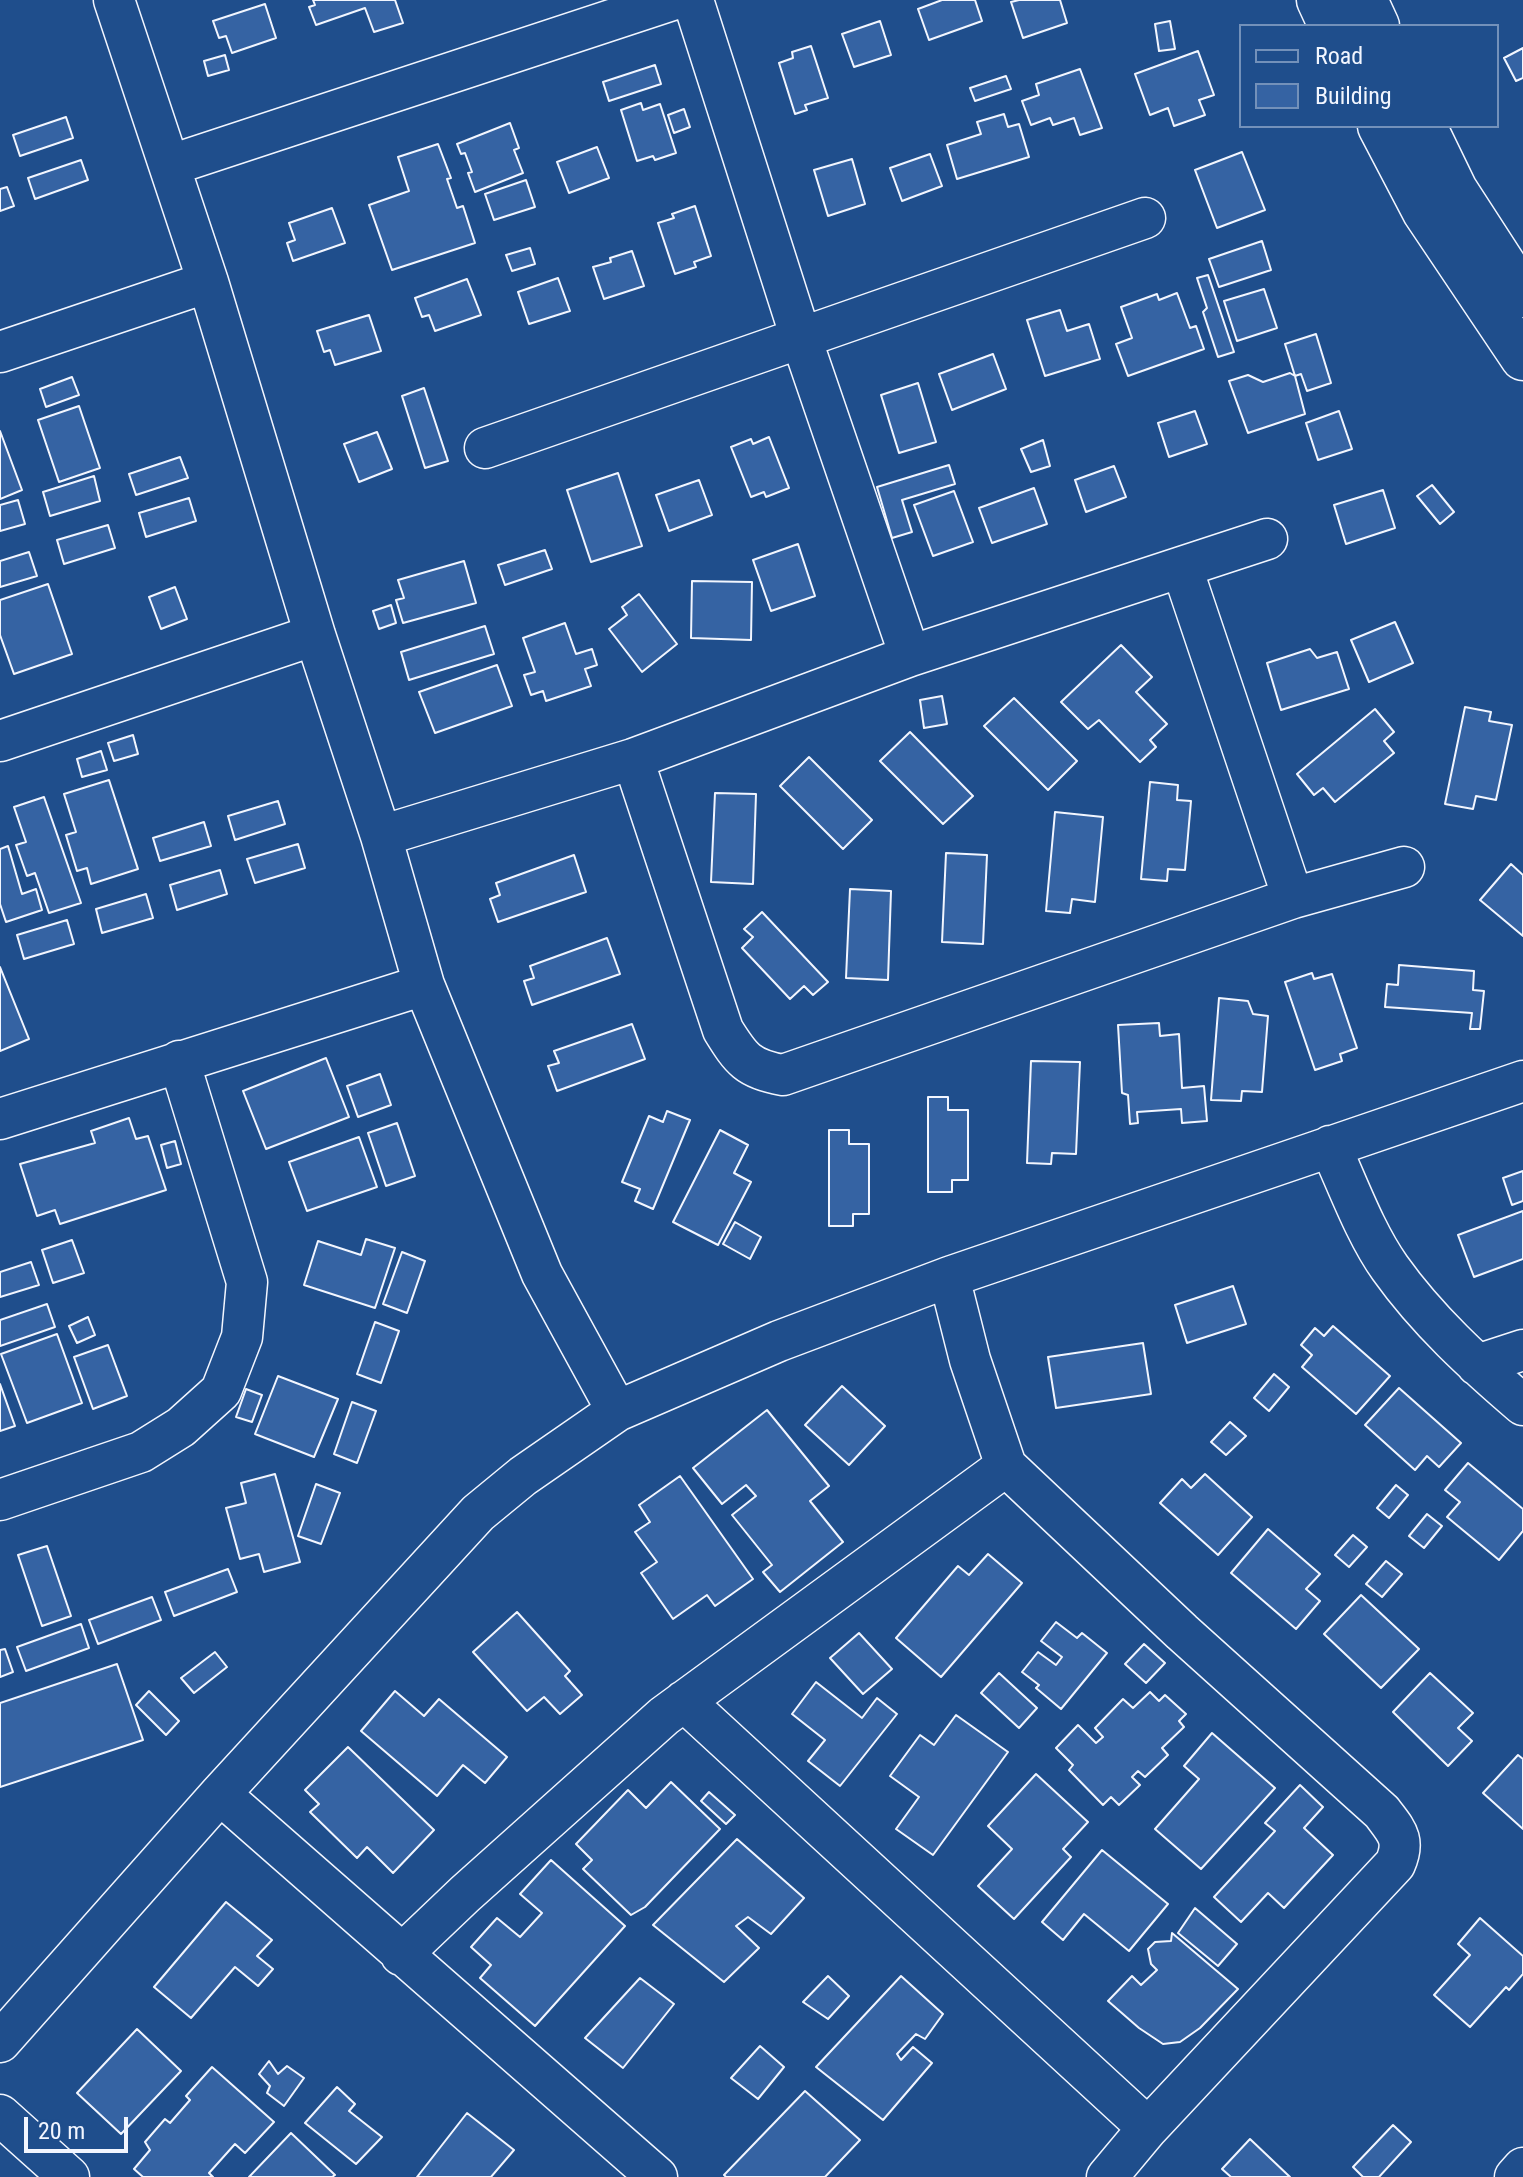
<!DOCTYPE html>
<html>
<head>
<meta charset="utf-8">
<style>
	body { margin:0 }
	#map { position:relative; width:1523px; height:2177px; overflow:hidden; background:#1f4e8c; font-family:"Roboto Condensed",sans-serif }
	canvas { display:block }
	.legend { position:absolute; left:1239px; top:24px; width:260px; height:104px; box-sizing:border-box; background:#1f4e8c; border:2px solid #7391ba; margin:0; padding:10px 14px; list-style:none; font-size:24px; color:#f2f6ff }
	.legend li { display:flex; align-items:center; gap:16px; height:40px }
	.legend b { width:40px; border:2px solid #7391ba }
	.scale { position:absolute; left:24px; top:2117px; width:104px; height:36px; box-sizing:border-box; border:4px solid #f2f6ff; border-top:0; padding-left:10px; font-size:24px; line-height:28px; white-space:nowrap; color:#f2f6ff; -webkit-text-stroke:6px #1f4e8c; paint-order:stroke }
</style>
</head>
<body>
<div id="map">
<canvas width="1523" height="2177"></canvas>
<ul class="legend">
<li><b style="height:10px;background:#1f4e8c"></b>Road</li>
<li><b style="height:22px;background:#3563a3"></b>Building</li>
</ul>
<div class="scale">20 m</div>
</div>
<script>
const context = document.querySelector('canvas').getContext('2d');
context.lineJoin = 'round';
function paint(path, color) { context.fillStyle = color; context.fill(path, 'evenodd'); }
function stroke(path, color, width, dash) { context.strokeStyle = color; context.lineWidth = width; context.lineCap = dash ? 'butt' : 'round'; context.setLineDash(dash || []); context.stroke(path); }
const building = new Path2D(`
	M313,0H395L403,23L374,32L365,8L316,25L309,7L315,5Z
	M942,0H975L982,21L929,40L918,9Z
	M1019,0H1060L1067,23L1023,38L1011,2Z
	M265,4L276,38L232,53L226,36L219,38L213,21Z
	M880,21L891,55L854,67L842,34Z
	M1170,21L1175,49L1159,51L1155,24Z
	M811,46L828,98L805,105L807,110L795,114L779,63L793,58L792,52Z
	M1523,48V78L1516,81L1504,58Z
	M1198,51L1214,95L1199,100L1205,115L1174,126L1168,108L1150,115L1135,74Z
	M225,55L229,70L208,76L204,61Z
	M655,65L661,84L609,101L603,82Z
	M1080,69L1102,128L1080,135L1074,118L1053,125L1050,118L1031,125L1022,101L1039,95L1036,84Z
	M1006,76L1011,89L975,101L970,88Z
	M641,103L643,110L660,104L676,153L655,160L653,156L637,161L621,110Z
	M684,109L690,127L674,133L668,115Z
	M1004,114L1008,127L1019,124L1029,157L957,179L947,145L981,134L977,122Z
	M66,117L73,138L20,156L13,135Z
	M510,123L519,148L514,150L523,173L475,192L468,173L472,172L465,153L461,154L457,144Z
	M438,144L451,178L447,179L457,208L463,206L475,243L392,270L369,205L409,191L398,157Z
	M597,147L609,178L569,193L557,162Z
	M1242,152L1265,210L1217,228L1195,170Z
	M930,154L942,186L902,201L890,168Z
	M852,159L865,204L828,216L814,170Z
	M81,160L88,180L35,199L28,178Z
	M526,180L535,207L494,220L485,194Z
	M7,187L14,206L0,211V189Z
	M695,206L711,256L694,262L696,267L675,274L658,223L674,218L672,214Z
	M332,208L345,243L293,261L287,243L295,240L289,223Z
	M1262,241L1271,270L1219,287L1209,259Z
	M530,248L535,264L512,271L506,255Z
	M632,251L644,286L604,299L593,267L611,262L610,258Z
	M1208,275L1234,352L1218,357L1203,312L1207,308L1197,278Z
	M558,278L570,311L529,324L518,292Z
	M467,279L481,315L435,331L429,315L422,317L415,298Z
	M1264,289L1277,328L1237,341L1224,301Z
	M1177,293L1190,328L1196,326L1204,349L1128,376L1116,344L1132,338L1121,307L1157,294L1159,300Z
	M1060,310L1067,331L1089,324L1100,359L1045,376L1027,320Z
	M369,315L381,351L335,365L330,350L324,352L317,331Z
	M1316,334L1331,383L1307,391L1301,374L1295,376L1285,344Z
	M993,354L1006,389L952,410L939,374Z
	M1290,373L1295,376L1305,414L1248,433L1229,381L1248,375L1263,382Z
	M72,377L79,395L46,407L40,389Z
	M918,383L936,442L899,453L881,395Z
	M424,388L448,461L425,468L402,396Z
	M79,406L100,468L59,482L38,420Z
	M1195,411L1207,444L1169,457L1158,423Z
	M1339,411L1352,449L1318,460L1306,423Z
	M0,431L22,490L0,499Z
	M377,432L392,469L359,482L344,444Z
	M769,437L789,488L766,497L764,492L751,497L731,447L751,439L753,444Z
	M1043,440L1050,466L1031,472L1021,449Z
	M180,457L188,478L136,495L129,474Z
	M949,465L955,484L902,500L912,532L892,538L877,487Z
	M1114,466L1126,497L1086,512L1075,480Z
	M618,473L642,546L591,562L567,490Z
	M94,476L100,501L50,516L43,492Z
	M699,480L712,515L669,531L656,495Z
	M1432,485L1454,512L1440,524L1417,496Z
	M1034,488L1047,524L992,543L979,508Z
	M1383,490L1395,528L1346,544L1334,505Z
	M954,491L973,542L933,556L914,505Z
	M189,498L196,521L146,537L139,513Z
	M18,500L25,524L0,531V505Z
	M108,525L115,548L64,564L57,540Z
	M798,544L815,596L771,611L753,560Z
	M545,550L552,569L505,585L498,565Z
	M29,552L37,576L0,587V561Z
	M464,561L476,603L403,623L396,600L404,598L398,580Z
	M692,581L752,582L751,640L691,638Z
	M48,584L72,654L14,674L0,635V600Z
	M175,587L187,619L161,629L149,597Z
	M639,594L677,644L642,672L609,629L627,615L622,607Z
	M391,605L396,623L379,629L373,611Z
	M1395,622L1413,663L1369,682L1351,640Z
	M565,623L576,654L592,649L597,665L585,669L591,686L546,701L543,691L531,695L524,675L535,672L523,638Z
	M485,626L494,654L409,680L401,652Z
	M1121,645L1152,677L1136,692L1167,724L1150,740L1156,747L1140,762L1099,720L1088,729L1061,702Z
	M1310,649L1317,658L1337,652L1349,689L1281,710L1267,663Z
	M497,665L512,706L435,733L419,692Z
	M942,696L947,724L924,728L920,700Z
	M1014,698L1077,761L1048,790L984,726Z
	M1465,707L1491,712L1489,721L1512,725L1496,800L1476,796L1473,809L1445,804Z
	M1375,709L1394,732L1384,741L1394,753L1335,802L1323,788L1314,795L1297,774Z
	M910,732L973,796L943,824L880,761Z
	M133,735L138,754L114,761L108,743Z
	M101,751L107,770L82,777L77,759Z
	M809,757L872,820L843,849L780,786Z
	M109,780L138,869L91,884L87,868L77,871L66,835L76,832L64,794Z
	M1150,782L1178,785L1177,800L1191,801L1185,870L1168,869L1167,881L1141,879Z
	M715,793L756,794L753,884L711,882Z
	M44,797L81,903L49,913L35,873L27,876L16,845L26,842L14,807Z
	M278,801L285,824L235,840L228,816Z
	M1055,812L1103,817L1095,902L1072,899L1070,913L1046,911Z
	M204,822L211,846L160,861L153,838Z
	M298,844L305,868L255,883L247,859Z
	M8,846L22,894L36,889L42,910L6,922L0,904V849Z
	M946,853L987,855L983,944L942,942Z
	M574,855L586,892L498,922L490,899L500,895L496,883Z
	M1511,864L1523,875V936L1480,900Z
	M220,870L227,894L177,910L170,885Z
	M850,889L891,891L888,980L846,978Z
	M146,894L153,918L102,933L96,909Z
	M762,912L828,982L813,995L804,986L790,999L742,948L753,937L744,929Z
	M67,920L74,944L24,959L17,935Z
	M607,938L620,974L532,1005L524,981L534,978L530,966Z
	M1399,965L1474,971L1473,990L1484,991L1480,1029H1470L1472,1013L1385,1007L1387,984L1398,985Z
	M0,967L29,1039L0,1051Z
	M1312,973L1314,979L1332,974L1357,1048L1340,1054L1342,1061L1315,1070L1285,982Z
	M1219,998L1248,1001L1253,1014L1268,1016L1262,1092L1242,1091L1241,1101L1211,1100Z
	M1159,1023L1160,1036L1179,1034L1182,1088L1204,1086L1207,1121L1182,1123L1181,1109L1137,1112L1138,1123L1130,1124L1128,1095L1122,1093L1118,1025Z
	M632,1024L645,1059L557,1091L548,1066L559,1063L554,1051Z
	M326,1058L349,1117L266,1149L243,1091Z
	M1031,1061L1080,1062L1076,1154L1052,1153L1051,1164L1027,1163Z
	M380,1074L391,1105L358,1117L347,1086Z
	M928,1097H948V1110H968V1180H952V1192H928Z
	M667,1111L690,1120L653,1209L635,1201L640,1189L622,1182L649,1116L663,1122Z
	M129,1118L136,1139L148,1136L166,1190L60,1224L55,1210L37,1216L20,1164L95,1143L91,1131Z
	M397,1123L415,1176L386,1186L368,1133Z
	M720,1130L748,1145L734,1173L751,1182L718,1245L673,1222Z
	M829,1130H849V1144H869V1214H853V1226H829Z
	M359,1137L377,1187L307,1211L289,1162Z
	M175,1141L181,1164L167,1168L161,1145Z
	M1523,1171V1201L1512,1205L1503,1178Z
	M1523,1211V1259L1474,1277L1458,1235Z
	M735,1222L761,1237L750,1259L723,1244Z
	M366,1239L395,1248L375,1308L304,1285L318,1241L361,1255Z
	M72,1240L84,1273L53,1283L42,1250Z
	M402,1252L425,1261L407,1313L383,1304Z
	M31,1262L39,1285L0,1297V1272Z
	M1233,1286L1246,1324L1187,1343L1175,1305Z
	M47,1304L55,1327L0,1346V1320Z
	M88,1317L95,1335L77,1343L69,1326Z
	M375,1322L399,1331L381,1383L357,1374Z
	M1333,1326L1390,1376L1356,1414L1302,1367L1312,1355L1301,1345L1315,1328L1324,1336Z
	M57,1334L82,1403L27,1423L1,1354Z
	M1143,1343L1151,1394L1056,1408L1048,1357Z
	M108,1345L127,1396L93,1409L74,1357Z
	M1274,1374L1289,1387L1269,1411L1254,1398Z
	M278,1376L338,1399L314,1457L255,1434Z
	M0,1384L15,1426L0,1431Z
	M842,1386L885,1426L849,1465L805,1425Z
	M1399,1388L1461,1443L1439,1467L1427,1456L1415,1470L1365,1425Z
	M246,1389L262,1395L252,1422L236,1417Z
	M352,1402L376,1411L357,1463L334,1454Z
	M767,1410L829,1486L810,1501L843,1542L780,1592L763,1572L772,1565L732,1515L756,1496L746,1485L722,1504L693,1468Z
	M1230,1422L1246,1436L1226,1455L1211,1442Z
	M1468,1463L1523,1509V1531L1499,1560L1447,1517L1460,1502L1445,1490Z
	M275,1474L300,1562L264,1572L259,1554L240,1559L226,1508L246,1503L241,1483Z
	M1205,1474L1252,1517L1218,1555L1160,1503L1182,1479L1191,1488Z
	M680,1476L753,1579L715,1606L707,1595L673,1619L641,1573L657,1562L635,1532L650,1522L639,1505Z
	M316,1484L340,1493L321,1544L298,1536Z
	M1396,1485L1408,1495L1389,1518L1377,1508Z
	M1427,1514L1442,1526L1424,1548L1409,1536Z
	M1268,1529L1320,1574L1306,1589L1320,1601L1296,1629L1231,1573Z
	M1353,1535L1367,1547L1349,1567L1335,1555Z
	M47,1546L71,1616L42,1626L18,1555Z
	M988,1554L1022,1583L941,1677L896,1638L958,1566L969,1575Z
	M1386,1561L1402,1574L1382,1597L1366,1584Z
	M228,1569L237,1592L174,1616L165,1592Z
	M1361,1595L1419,1649L1381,1688L1324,1634Z
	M152,1597L161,1620L98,1644L89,1620Z
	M517,1612L570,1671L565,1676L582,1695L560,1714L544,1697L527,1711L473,1652Z
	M1056,1622L1077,1638L1082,1633L1107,1653L1061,1709L1036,1688L1039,1685L1022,1672L1038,1652L1056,1665L1062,1657L1041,1641Z
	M81,1624L89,1648L26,1671L17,1647Z
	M859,1633L892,1669L863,1694L830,1658Z
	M1144,1644L1165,1663L1146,1683L1125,1664Z
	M5,1649L13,1672L0,1677V1650Z
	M215,1652L227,1667L194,1693L181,1678Z
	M117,1664L143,1740L0,1787V1703Z
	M999,1673L1037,1708L1019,1728L981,1693Z
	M1430,1673L1473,1713L1458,1728L1472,1741L1448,1766L1393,1712Z
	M816,1682L862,1718L877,1698L897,1714L840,1786L808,1761L825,1740L792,1714Z
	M149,1691L179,1721L166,1735L136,1705Z
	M395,1691L424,1716L439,1699L507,1757L485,1783L463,1765L437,1796L361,1731Z
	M1150,1692L1159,1701L1165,1695L1186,1714L1179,1721L1184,1727L1162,1748L1168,1755L1145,1777L1138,1771L1132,1777L1140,1785L1119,1805L1111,1797L1103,1805L1069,1770L1073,1765L1056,1748L1078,1725L1096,1743L1103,1737L1095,1728L1123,1699L1133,1708Z
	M956,1715L1008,1752L933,1855L896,1829L919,1797L890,1776L920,1735L934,1745Z
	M1212,1733L1275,1788L1201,1869L1155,1829L1199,1779L1184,1766Z
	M348,1747L434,1830L393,1873L367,1847L357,1858L310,1812L319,1804L305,1790Z
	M1518,1755L1523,1759V1829L1483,1793Z
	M1036,1774L1088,1822L1063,1849L1071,1857L1014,1919L978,1886L1012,1849L988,1826Z
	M671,1782L720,1829L645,1907L631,1915L583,1869L592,1860L576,1844L628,1790L646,1808Z
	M1300,1785L1323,1807L1304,1828L1333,1855L1284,1908L1268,1893L1241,1922L1214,1897L1275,1831L1265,1823Z
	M709,1792L735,1815L726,1824L701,1801Z
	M737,1839L804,1898L771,1934L748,1917L736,1926L759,1948L724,1982L653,1925Z
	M1102,1850L1168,1904L1129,1951L1084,1914L1063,1940L1042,1922Z
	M551,1860L625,1926L535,2026L480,1978L491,1965L471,1947L497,1918L520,1937L542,1913L520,1894Z
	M226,1902L272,1940L257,1956L273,1969L258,1986L235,1967L191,2018L154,1987Z
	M1195,1908L1237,1944L1218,1966L1178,1933Z
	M1480,1918L1523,1956V1974L1509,1990L1506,1987L1470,2027L1434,1995L1470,1955L1458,1944Z
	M1172,1933L1238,1989L1200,2028L1180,2042L1163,2044L1139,2028L1108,2001L1132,1976L1141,1985L1157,1970L1151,1964L1148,1949L1155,1942L1171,1941Z
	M828,1976L849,1996L828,2019L803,2002Z
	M901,1976L943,2014L925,2039L916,2034L897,2054L901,2060L913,2047L932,2063L883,2120L816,2067Z
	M640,1978L674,2004L623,2068L585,2038Z
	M137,2029L181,2071L121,2134L77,2093Z
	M760,2046L784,2067L758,2099L731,2078Z
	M269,2061L278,2074L287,2066L304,2078L284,2106L267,2093L270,2086L259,2074Z
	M212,2067L274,2122L245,2153L235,2144L209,2173L213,2177H143L134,2169L150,2150L145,2142L165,2119L170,2123L190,2100L186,2096Z
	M337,2087L355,2104L349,2111L382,2137L356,2164L305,2123Z
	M805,2091L860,2140L825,2177H726L724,2175Z
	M467,2113L514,2150L491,2177H417Z
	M1393,2125L1411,2142L1379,2177H1363L1353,2167Z
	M291,2133L335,2175L332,2177H249Z
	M1250,2139L1290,2177H1231L1222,2169Z`);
const minor = new Path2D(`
	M114,0L208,282L315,635L381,836L424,985L542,1274L617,1411
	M693,0L801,338L910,656
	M171,165L672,0
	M0,352L208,282
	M485,448L1145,218
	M1182,568L1293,898
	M0,741L315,635
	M633,759L723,1030C741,1059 748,1069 783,1075L1293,898L1404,867
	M381,836L633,759L910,656L1267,539
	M0,1119L424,985
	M1330,1146C1348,1185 1365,1233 1390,1268C1427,1320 1475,1364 1523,1405
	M949,1277L970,1360L1006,1466L1182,1632L1382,1812C1396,1831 1406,1839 1395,1864L1148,2128L1107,2177
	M1477,1365L1523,1350
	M0,1500L141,1452L181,1427L221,1391L242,1337L247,1282L179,1061
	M684,1701L1148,2128
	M220,1794L657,2177
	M401,1955L465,1894L664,1716L1006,1466
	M0,2042L220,1794L478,1513L523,1476L617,1411L779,1341L949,1277L1523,1081
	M0,2115L69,2177
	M1515,2177L1523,2168`);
const major = new Path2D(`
	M1319,0L1331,26
	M1365,0L1377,26
	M1380,126L1425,212L1523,358
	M1424,126L1455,190L1523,295`);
paint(building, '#3563a3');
stroke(building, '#f2f6ff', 2);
stroke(minor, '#f2f6ff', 43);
stroke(major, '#f2f6ff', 47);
stroke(minor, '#1f4e8c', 40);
stroke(major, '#1f4e8c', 44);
</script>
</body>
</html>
